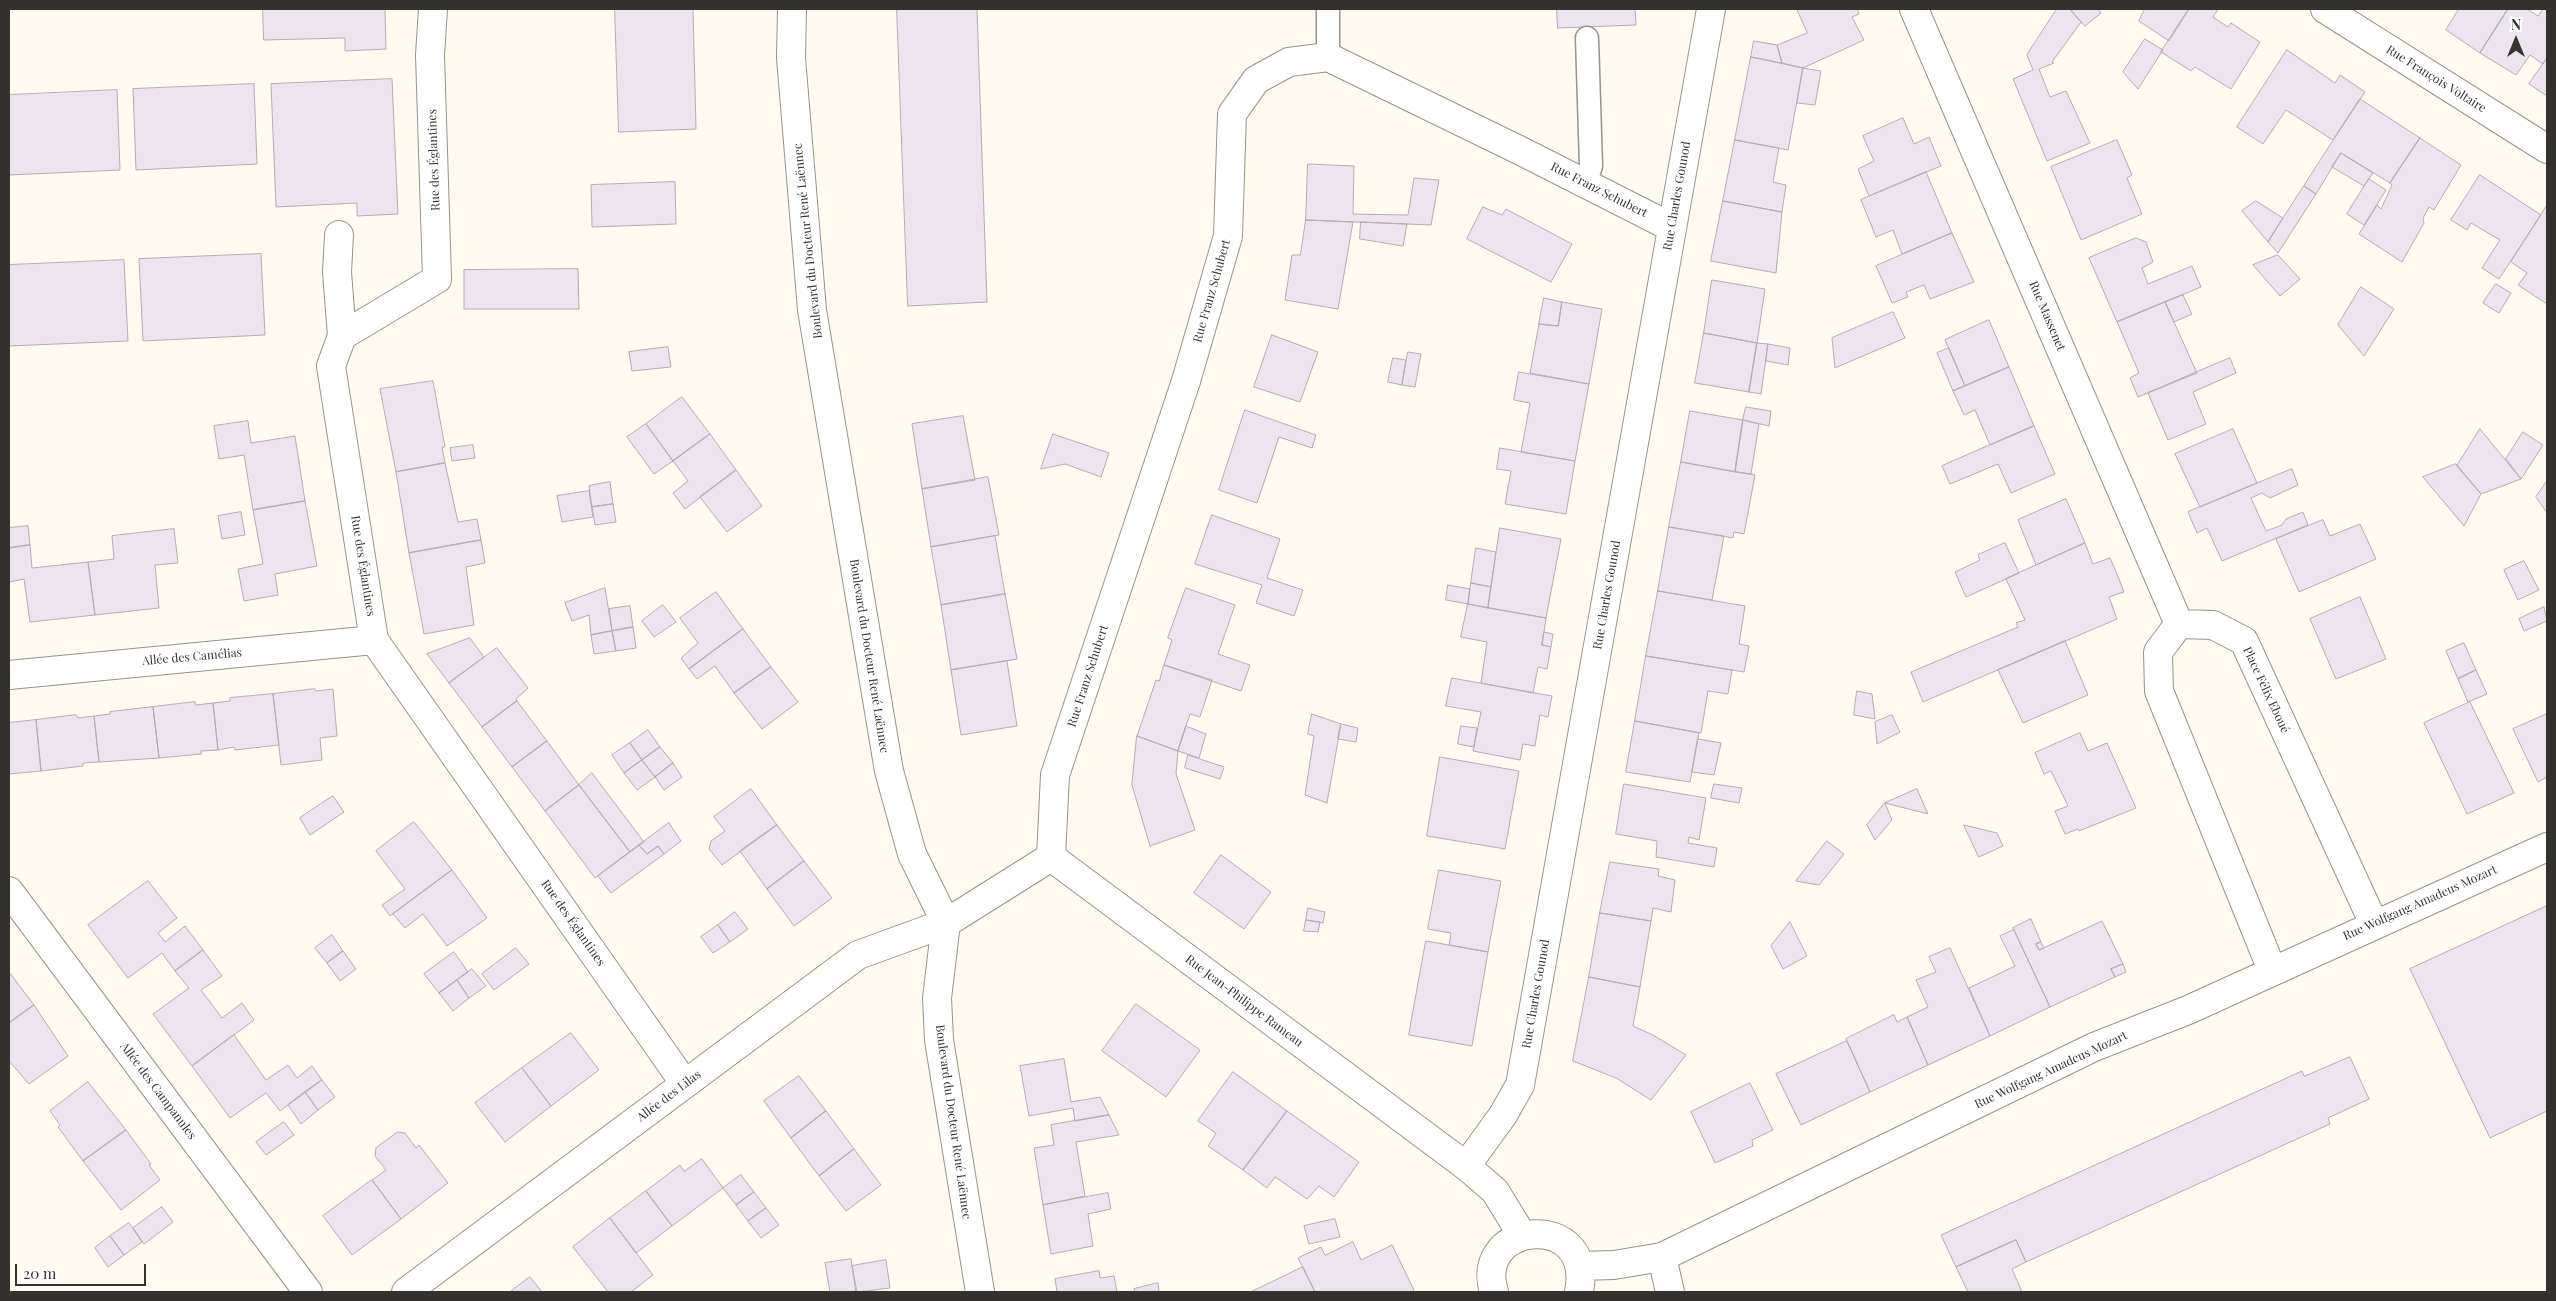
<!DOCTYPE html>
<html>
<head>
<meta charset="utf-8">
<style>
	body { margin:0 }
	#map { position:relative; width:2556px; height:1301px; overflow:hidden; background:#fffbf0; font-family:"Playfair Display",serif }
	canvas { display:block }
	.frame { position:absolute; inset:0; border:10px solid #34322e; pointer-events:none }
	.north { position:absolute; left:2491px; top:15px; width:50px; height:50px; -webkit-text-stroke:4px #fff; paint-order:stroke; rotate:0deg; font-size:14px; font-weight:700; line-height:20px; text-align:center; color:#34322e }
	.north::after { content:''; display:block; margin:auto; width:18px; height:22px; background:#34322e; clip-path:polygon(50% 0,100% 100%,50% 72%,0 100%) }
	.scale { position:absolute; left:15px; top:1264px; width:131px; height:22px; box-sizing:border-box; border:2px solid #34322e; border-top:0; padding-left:6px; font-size:15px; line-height:18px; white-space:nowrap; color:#34322e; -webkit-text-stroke:4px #fff; paint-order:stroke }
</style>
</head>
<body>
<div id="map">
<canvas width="2556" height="1301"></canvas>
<div class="frame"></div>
<div class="north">N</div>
<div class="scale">20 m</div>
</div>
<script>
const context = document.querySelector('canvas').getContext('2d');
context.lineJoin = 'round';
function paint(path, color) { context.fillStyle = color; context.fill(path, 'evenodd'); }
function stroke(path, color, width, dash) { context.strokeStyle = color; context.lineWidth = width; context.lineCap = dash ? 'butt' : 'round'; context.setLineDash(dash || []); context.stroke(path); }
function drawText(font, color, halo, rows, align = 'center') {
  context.font = font + ' "Playfair Display",serif'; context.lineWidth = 4; context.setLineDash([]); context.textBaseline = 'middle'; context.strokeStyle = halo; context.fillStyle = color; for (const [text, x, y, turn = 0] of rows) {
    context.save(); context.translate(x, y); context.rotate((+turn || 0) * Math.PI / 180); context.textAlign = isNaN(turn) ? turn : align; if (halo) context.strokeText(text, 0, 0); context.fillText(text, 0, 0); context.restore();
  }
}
const building = new Path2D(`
	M263,9H385L386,49L345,51V38L264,40Z
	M615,9H693L696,129L619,132Z
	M897,9H977L987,302L908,306Z
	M1557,9H1635L1636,25L1558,28Z
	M1797,9H1857L1859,14L1852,17L1864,40L1803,68L1782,63L1777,45L1807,33Z
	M2057,9H2070L2081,22L2052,62L2054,63L2039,69L2050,97L2066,91L2090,143L2047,161L2013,79L2033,70L2027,55Z
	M2070,9H2098L2101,13L2085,26Z
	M2145,9H2189L2169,41L2139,21Z
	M2189,9H2218L2213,17L2228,27L2231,23L2260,42L2231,89L2195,67L2191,71L2161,52Z
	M2459,9H2508L2480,53L2446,30Z
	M2508,9H2527L2538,16L2543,9H2547V58L2543,64L2530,55L2516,75L2480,53Z
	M2145,39L2163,50L2138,89L2123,72Z
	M1754,41L1777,45L1782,63L1751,57Z
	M2287,50L2335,83L2340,75L2365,92L2333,140L2286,110L2263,144L2237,127Z
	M1751,57L1803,68L1788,150L1735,140Z
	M2547,58V96L2529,84Z
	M1803,68L1821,71L1815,105L1797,103Z
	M392,79L398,214L357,216V203L276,207L271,84Z
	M254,84L257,164L136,170L133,89Z
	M117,90L120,170L9,175V95Z
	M2360,99L2420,138L2390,183L2341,153L2316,194L2304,186Z
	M1903,118L1914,144L1929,137L1941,166L1869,196L1858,169L1874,161L1863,136Z
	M2420,138L2461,165L2434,210L2429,207L2423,218L2424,223L2402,262L2359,234L2377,205L2381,209L2392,185L2390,183Z
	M1735,140L1779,148L1773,182L1786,185L1782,212L1723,201Z
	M2117,140L2132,175L2127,178L2142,214L2081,240L2051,167Z
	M2341,153L2373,173L2364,186L2332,167Z
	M1308,164L1354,166L1353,214L1408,215L1414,178L1439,180L1431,225L1306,220Z
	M1926,172L1952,233L1902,254L1893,230L1876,237L1861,200Z
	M2480,175L2541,215L2499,279L2482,268L2500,240L2471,223L2467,230L2451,220Z
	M2369,179L2386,190L2364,225L2347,214Z
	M675,182L676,224L592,227L591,185Z
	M2304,186L2316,194L2278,253L2268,242Z
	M1723,201L1782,212L1776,273L1711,261Z
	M2256,201L2283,218L2268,242L2242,211Z
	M2547,205V304L2518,285L2527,273L2511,262Z
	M1483,207L1502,215L1506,209L1572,244L1551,282L1467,239Z
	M1306,220L1353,222L1338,309L1285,300L1292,255H1300Z
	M1361,222L1407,224L1403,246L1360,239Z
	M1952,233L1974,282L1930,299L1924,285L1906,292L1908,297L1892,303L1876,266Z
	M2136,238L2146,242L2153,262L2142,268L2148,284L2192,266L2201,287L2117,322L2089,258Z
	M261,254L265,335L143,341L139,259Z
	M2278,255L2300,279L2280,296L2253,265Z
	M124,260L128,341L9,346V265Z
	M578,269L579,309H464V270Z
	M1712,280L1765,289L1757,343L1704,333Z
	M2496,284L2511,293L2499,313L2483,303Z
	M2361,287L2394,309L2364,356L2338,325Z
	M2183,295L2192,314L2174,322L2165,302Z
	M1544,298L1562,302L1558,326L1539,324Z
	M1562,302L1602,309L1589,384L1530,373L1539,324L1558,326Z
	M2165,302L2197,373L2138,397L2130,378L2139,373L2117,322Z
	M1893,312L1905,338L1835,368L1832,338Z
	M1989,320L2009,367L1965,386L1945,340Z
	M1704,333L1757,343L1749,392L1695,383Z
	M1272,335L1318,352L1300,402L1254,387Z
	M1757,343L1768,344L1761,394L1749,392Z
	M1768,344L1790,348L1788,365L1766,361Z
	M668,347L671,367L632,371L629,352Z
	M1949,348L1965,386L1953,391L1937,353Z
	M1408,352L1421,354L1415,387L1402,385Z
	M1393,358L1406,360L1402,385L1388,382Z
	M2230,358L2236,373L2193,392L2206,424L2168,440L2148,393Z
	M2009,367L2034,426L1990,445L1975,410L1964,415L1953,391Z
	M1519,372L1589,384L1575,461L1521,452L1530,403L1514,400Z
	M433,381L445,447H442L445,463L396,472L380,389Z
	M682,397L710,434L673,461L646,424Z
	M1746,407L1771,411L1769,426L1743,420Z
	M1245,410L1316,435L1312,448L1279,437L1257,503L1219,490Z
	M1690,411L1743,420L1735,472L1681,462Z
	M963,416L975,480L922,489L912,424Z
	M1743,420L1759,424L1751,474L1735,472Z
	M248,421L251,443L295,436L305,501L253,510L244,455L219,459L214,426Z
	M646,424L673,461L654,474L627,437Z
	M2034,426L2055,474L2011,493L1998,464L1950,484L1942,466Z
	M2233,429L2257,483L2200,507L2175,454Z
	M2480,429L2521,479L2481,494L2457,466Z
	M2523,432L2543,445L2521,479L2506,459Z
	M710,434L736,470L685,509L673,493L688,481L673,461Z
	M1053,434L1109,453L1101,477L1065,464L1041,469Z
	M473,445L475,458L452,461L450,448Z
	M1500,448L1575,461L1566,514L1505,504L1511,471L1497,469Z
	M1681,462L1755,475L1744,534L1734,532L1733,538L1669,527Z
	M445,463L458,522L477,519L481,540L409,553L396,472Z
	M2456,464L2481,494L2464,526L2423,477Z
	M2292,469L2298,485L2270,498L2262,493L2251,498L2266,531L2282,525L2286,519L2303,512L2308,525L2222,561L2207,528L2197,533L2188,512Z
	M736,470L762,506L727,532L700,497Z
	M988,477L999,535L931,547L922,489Z
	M2547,481V513L2536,497Z
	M610,482L613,504L592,507L589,486Z
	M589,491L593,517L562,522L557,496Z
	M2066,499L2085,543L2036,565L2018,520Z
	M305,501L317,566L275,574L278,595L244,601L238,569L263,564L253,510Z
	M613,504L616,522L595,525L592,507Z
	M241,512L245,535L222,539L218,516Z
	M1212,515L1280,539L1267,578L1303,590L1294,616L1256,603L1262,585L1195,564Z
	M2323,520L2330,536L2360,524L2376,559L2299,592L2276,539Z
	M28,526L30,545L9,548V528Z
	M1669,527L1724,536L1712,600L1658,591Z
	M1500,528L1561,539L1546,618L1488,608Z
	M174,529L178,563L155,565L159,608L95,615L88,562L114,559L112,536Z
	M995,536L1005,594L941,605L931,547Z
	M481,540L485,563L466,567L474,625L424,634L409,553Z
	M2005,543L2019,573L1966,597L1955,572L1980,560L1978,555Z
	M2085,543L2093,564L2110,558L2117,574L2124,592L2109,597L2117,619L1923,702L1911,672L2018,627L2016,623L2025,620L2006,579Z
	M30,545L32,568L88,562L95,615L30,622L24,579L9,582V548Z
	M1476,548L1496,552L1491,587L1471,583Z
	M2524,561L2539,590L2518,600L2504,570Z
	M1471,583L1491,587L1488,608L1468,604Z
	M1448,585L1470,589L1468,604L1446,600Z
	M605,588L612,631L591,635L589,615L572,621L565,603Z
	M1186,588L1235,605L1218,654L1250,665L1241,691L1164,665L1172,640L1168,638Z
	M1658,591L1745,606L1739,644L1749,646L1744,672L1646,656Z
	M716,592L743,629L689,669L681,658L698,643L680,618Z
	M1005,594L1017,659L951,670L941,605Z
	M2360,597L2386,659L2336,679L2310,619Z
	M1468,604L1546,618L1542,645L1551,647L1547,669L1538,667L1533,693L1481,683L1487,642L1461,637Z
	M663,605L676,622L654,637L642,621Z
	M630,606L633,627L612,631L609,609Z
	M2544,607L2547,621L2524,631L2519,619Z
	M633,627L636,648L616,651L612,631Z
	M743,629L771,667L734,693L715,666L697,679L689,669Z
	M612,631L616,651L594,654L591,635Z
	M1544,632L1553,634L1551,647L1542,645Z
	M470,638L484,657L449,683L427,654Z
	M2065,641L2088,695L2023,723L1998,670Z
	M2464,643L2476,670L2458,679L2446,651Z
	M497,648L528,688L516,699L517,701L482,727L449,683Z
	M1646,656L1732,670L1728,694L1708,691L1701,733L1635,721Z
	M1007,661L1017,726L961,735L951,670Z
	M1164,665L1212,680L1200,717L1190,714L1178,751L1137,736L1156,680L1159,681Z
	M771,667L798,702L762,729L734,693Z
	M2476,670L2487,694L2468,702L2458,679Z
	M1452,678L1552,696L1548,717L1540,715L1535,746L1523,744L1520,760L1473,751L1481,712L1446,706Z
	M315,689L316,691L333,689L337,736L320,738L322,760L281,765L273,694Z
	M1857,691L1872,694L1875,719L1854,715Z
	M273,694L279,745L235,750L234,747L218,750L213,703L230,701V698Z
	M517,701L547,741L512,767L482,727Z
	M195,702L196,705L213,703L218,750L201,751V754L159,758L153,707Z
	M2470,702L2514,793L2467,814L2424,723Z
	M153,707L159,758L99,762L94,716L110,714V712Z
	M1312,714L1341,724L1327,803L1305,795L1314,736L1308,734Z
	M2547,714V777L2538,782L2513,729Z
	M76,715L78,718L94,716L99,762L83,763V766L41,771L36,720Z
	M1892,715L1900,732L1877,744L1875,722Z
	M36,720L41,771L9,774V723Z
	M1635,721L1699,733L1690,782L1626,772Z
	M1341,724L1358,728L1356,742L1338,739Z
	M1186,726L1206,734L1199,758L1178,751Z
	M1461,726L1477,728L1474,747L1458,744Z
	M648,730L660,747L642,760L630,743Z
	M2080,733L2088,751L2107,743L2136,808L2079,831L2078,829L2065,834L2055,811L2068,806L2051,771L2044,774L2035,753Z
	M1137,736L1178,751L1176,774L1195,830L1150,846L1132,785Z
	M1698,739L1721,743L1714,775L1692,772Z
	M547,741L579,785L545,811L512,767Z
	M630,743L642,760L624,773L612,755Z
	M660,747L673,763L655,777L642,760Z
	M1188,755L1224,767L1220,779L1185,768Z
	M1440,757L1519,771L1505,849L1427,836Z
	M642,760L655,777L637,790L624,773Z
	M673,763L682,777L664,790L655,777Z
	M592,773L644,842L630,852L579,785Z
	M1624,784L1706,798L1699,840L1689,837L1688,843L1717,848L1714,867L1656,857L1657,841L1616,834Z
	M1714,784L1742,788L1739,803L1711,798Z
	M579,785L630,852L595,878L545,811Z
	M751,789L777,825L722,865L709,849L711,841L725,831L714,817Z
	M1917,789L1928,814L1885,803Z
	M333,796L344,812L310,835L300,818Z
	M1885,803L1892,820L1875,840L1867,825Z
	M414,822L452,870L390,916L382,905L405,889L376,851Z
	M669,823L681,841L664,854L658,846L647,854L639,845Z
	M777,825L804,861L767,889L740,851Z
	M1964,825L1997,833L2003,846L1979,857Z
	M1827,841L1844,854L1819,885L1796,881Z
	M639,845L647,854L658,846L664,854L611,893L598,876Z
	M1221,855L1271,892L1244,929L1194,893Z
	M804,861L832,898L794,926L767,889Z
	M1610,862L1659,869L1658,876L1675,880L1671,912L1653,908L1651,921L1600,913Z
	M452,870L487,918L447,946L423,914L405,928L393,914Z
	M1439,870L1501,881L1488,952L1449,945L1451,933L1428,929Z
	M148,881L177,918L158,933L165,942L185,926L203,950L175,971L162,953L128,978L88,925Z
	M2547,906V1111L2490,1138L2410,969Z
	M1308,908L1325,912L1323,923L1306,920Z
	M735,912L748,929L730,942L718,925Z
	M1600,913L1651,921L1640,987L1589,977Z
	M2031,919L2041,942L2036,944L2039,950L2102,921L2123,964L2111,969L2115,977L2050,1007L2013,928Z
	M1306,920L1320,922L1318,932L1304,931Z
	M1790,922L1807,956L1783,969L1771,946Z
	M718,925L730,942L713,953L701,937Z
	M2014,930L2050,1007L1990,1036L1969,988L2015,966L2000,936Z
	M332,935L343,951L327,963L315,948Z
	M1426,941L1488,952L1472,1046L1409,1035Z
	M2041,942L2044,948L2039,950L2036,944Z
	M516,948L529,964L494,990L482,974Z
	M1950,948L1990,1036L1928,1065L1907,1017L1928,1007L1916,980L1936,972L1929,957Z
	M203,950L222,976L201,990L222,1018L242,1003L254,1020L192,1066L153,1014L189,988L175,971Z
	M343,951L356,969L340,981L327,963Z
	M454,952L468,972L439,993L424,974Z
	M2123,964L2126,972L2115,977L2111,969Z
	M472,969L486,986L469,998L457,980Z
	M9,972L34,1005L9,1023Z
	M1589,977L1640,987L1633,1026L1653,1035L1686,1055L1651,1100L1616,1078L1573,1061Z
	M457,980L469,998L453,1011L439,993Z
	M1136,1004L1200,1050L1166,1097L1102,1051Z
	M34,1005L68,1056L29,1084L9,1061V1023Z
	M1894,1015L1897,1022L1907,1017L1928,1065L1870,1092L1846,1039Z
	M571,1033L599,1070L551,1106L522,1068Z
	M234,1035L266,1080L288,1065L297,1078L312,1066L322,1080L280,1111L266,1093L230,1118L192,1066Z
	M1847,1041L1870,1092L1801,1125L1776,1074Z
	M2350,1057L2369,1099L2328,1118L2330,1124L2026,1262L2016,1240L1956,1267L1941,1235L2302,1071L2304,1076Z
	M1064,1059L1071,1102L1100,1097L1109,1115L1075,1121L1073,1108L1029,1116L1020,1066Z
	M522,1068L551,1106L505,1142L475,1103Z
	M1233,1072L1287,1111L1243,1170L1208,1146L1216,1133L1198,1121Z
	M799,1076L826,1111L791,1138L764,1101Z
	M322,1080L335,1097L318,1110L305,1092Z
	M88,1082L126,1130L83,1161L58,1127L60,1125L50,1111Z
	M1750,1083L1773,1130L1752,1140L1753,1146L1715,1163L1691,1112Z
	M305,1092L318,1110L301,1124L288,1105Z
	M826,1111L854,1149L819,1176L791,1138Z
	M1287,1111L1359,1162L1334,1197L1319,1186L1307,1199L1275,1177L1267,1188L1243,1170Z
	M1109,1115L1119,1135L1076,1142L1085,1196L1043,1205L1034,1148L1054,1145L1051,1125Z
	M284,1122L294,1135L266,1155L256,1142Z
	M126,1130L151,1164L149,1165L160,1180L121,1210L83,1161Z
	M398,1132L405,1133L416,1148L419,1145L448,1183L401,1219L372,1180L386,1170L375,1156L376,1148Z
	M854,1149L881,1185L846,1211L819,1176Z
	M702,1159L723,1188L672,1226L646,1191L680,1165L684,1171Z
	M741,1175L754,1192L736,1205L723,1188Z
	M372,1180L401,1219L352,1255L323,1216Z
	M646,1191L672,1226L636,1253L610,1218Z
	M754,1192L766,1208L748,1221L736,1205Z
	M1108,1193L1111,1209L1088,1214L1093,1246L1051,1254L1043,1205Z
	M162,1207L173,1222L144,1244L133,1228Z
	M766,1208L779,1225L761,1238L748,1221Z
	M610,1218L653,1275L631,1292H608L573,1247Z
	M1335,1219L1340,1237L1309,1244L1304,1226Z
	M129,1223L142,1242L124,1255L110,1236Z
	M110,1236L124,1255L108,1267L95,1248Z
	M2016,1240L2026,1262L2012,1269L2022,1292H1968L1956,1267Z
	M1353,1242L1361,1260L1392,1245L1414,1290L1412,1292H1315L1298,1258L1321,1247L1325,1255Z
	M851,1259L856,1292H830L825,1263Z
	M886,1260L890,1288L857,1292L852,1266Z
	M1303,1267L1315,1292H1251Z
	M1099,1271L1100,1278L1114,1276L1117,1292H1057L1055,1279Z
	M530,1277L542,1292H510Z
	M1158,1283L1159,1292H1135L1134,1289Z`);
const service = new Path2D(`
	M1328,57V9
	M1585,183L1591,166L1587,38`);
const minor = new Path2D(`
	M433,9L430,55L437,279L342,336L331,366L374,640L685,1084
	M1914,9L2179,624
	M2325,9L2547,149
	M339,235L337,272L342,336
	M2179,624L2213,625L2244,641L2374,924
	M2179,624L2158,652L2159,691L2272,970
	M9,675L374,640
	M1051,857L1055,775L1186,381L1228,236L1232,114L1256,80L1289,62L1328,57L1521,151L1671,227
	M9,891L308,1292
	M1466,1166L1503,1115L1520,1085L1711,9
	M1662,1257L1670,1292`);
const tertiary = new Path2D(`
	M792,9L791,58L812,310L889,771L912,854L946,923L937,998L939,1040L980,1292
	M1580,1266L1614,1265L1662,1257L2094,1047L2188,1010L2547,847
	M406,1292L858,955L946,923L1051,857L1466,1166L1495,1191L1522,1235
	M1494,1292C1472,1221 1595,1209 1579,1292`);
const streetNames = [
	["Rue François Voltaire",2436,79,32],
	["Rue des Églantines",434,160,-92],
	["Rue Franz Schubert",1599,190,27],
	["Rue Charles Gounod",1677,196,-80],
	["Boulevard du Docteur René Laënnec",808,241,-96],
	["Rue Franz Schubert",1212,291,-74],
	["Rue Massenet",2047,316,67],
	["Rue des Églantines",363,566,81],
	["Rue Charles Gounod",1607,595,-80],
	["Boulevard du Docteur René Laënnec",869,656,81],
	["Allée des Camélias",192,657,-5],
	["Rue Franz Schubert",1088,676,-72],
	["Place Félix Eboué",2266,690,65],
	["Rue Wolfgang Amadeus Mozart",2420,903,-24],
	["Rue des Églantines",573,923,55],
	["Rue Charles Gounod",1536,994,-80],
	["Rue Jean-Philippe Rameau",1244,1001,37],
	["Rue Wolfgang Amadeus Mozart",2051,1070,-25],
	["Allée des Campanules",158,1091,53],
	["Allée des Lilas",669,1096,-37],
	["Boulevard du Docteur René Laënnec",953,1122,82]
];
paint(building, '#ece4ee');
stroke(building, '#b3acb5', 1);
stroke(service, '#97948a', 25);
stroke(minor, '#97948a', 30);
stroke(tertiary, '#97948a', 30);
stroke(service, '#fff', 22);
stroke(minor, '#fff', 28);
stroke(tertiary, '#fff', 28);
drawText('12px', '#34322e', '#fff', streetNames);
</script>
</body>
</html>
